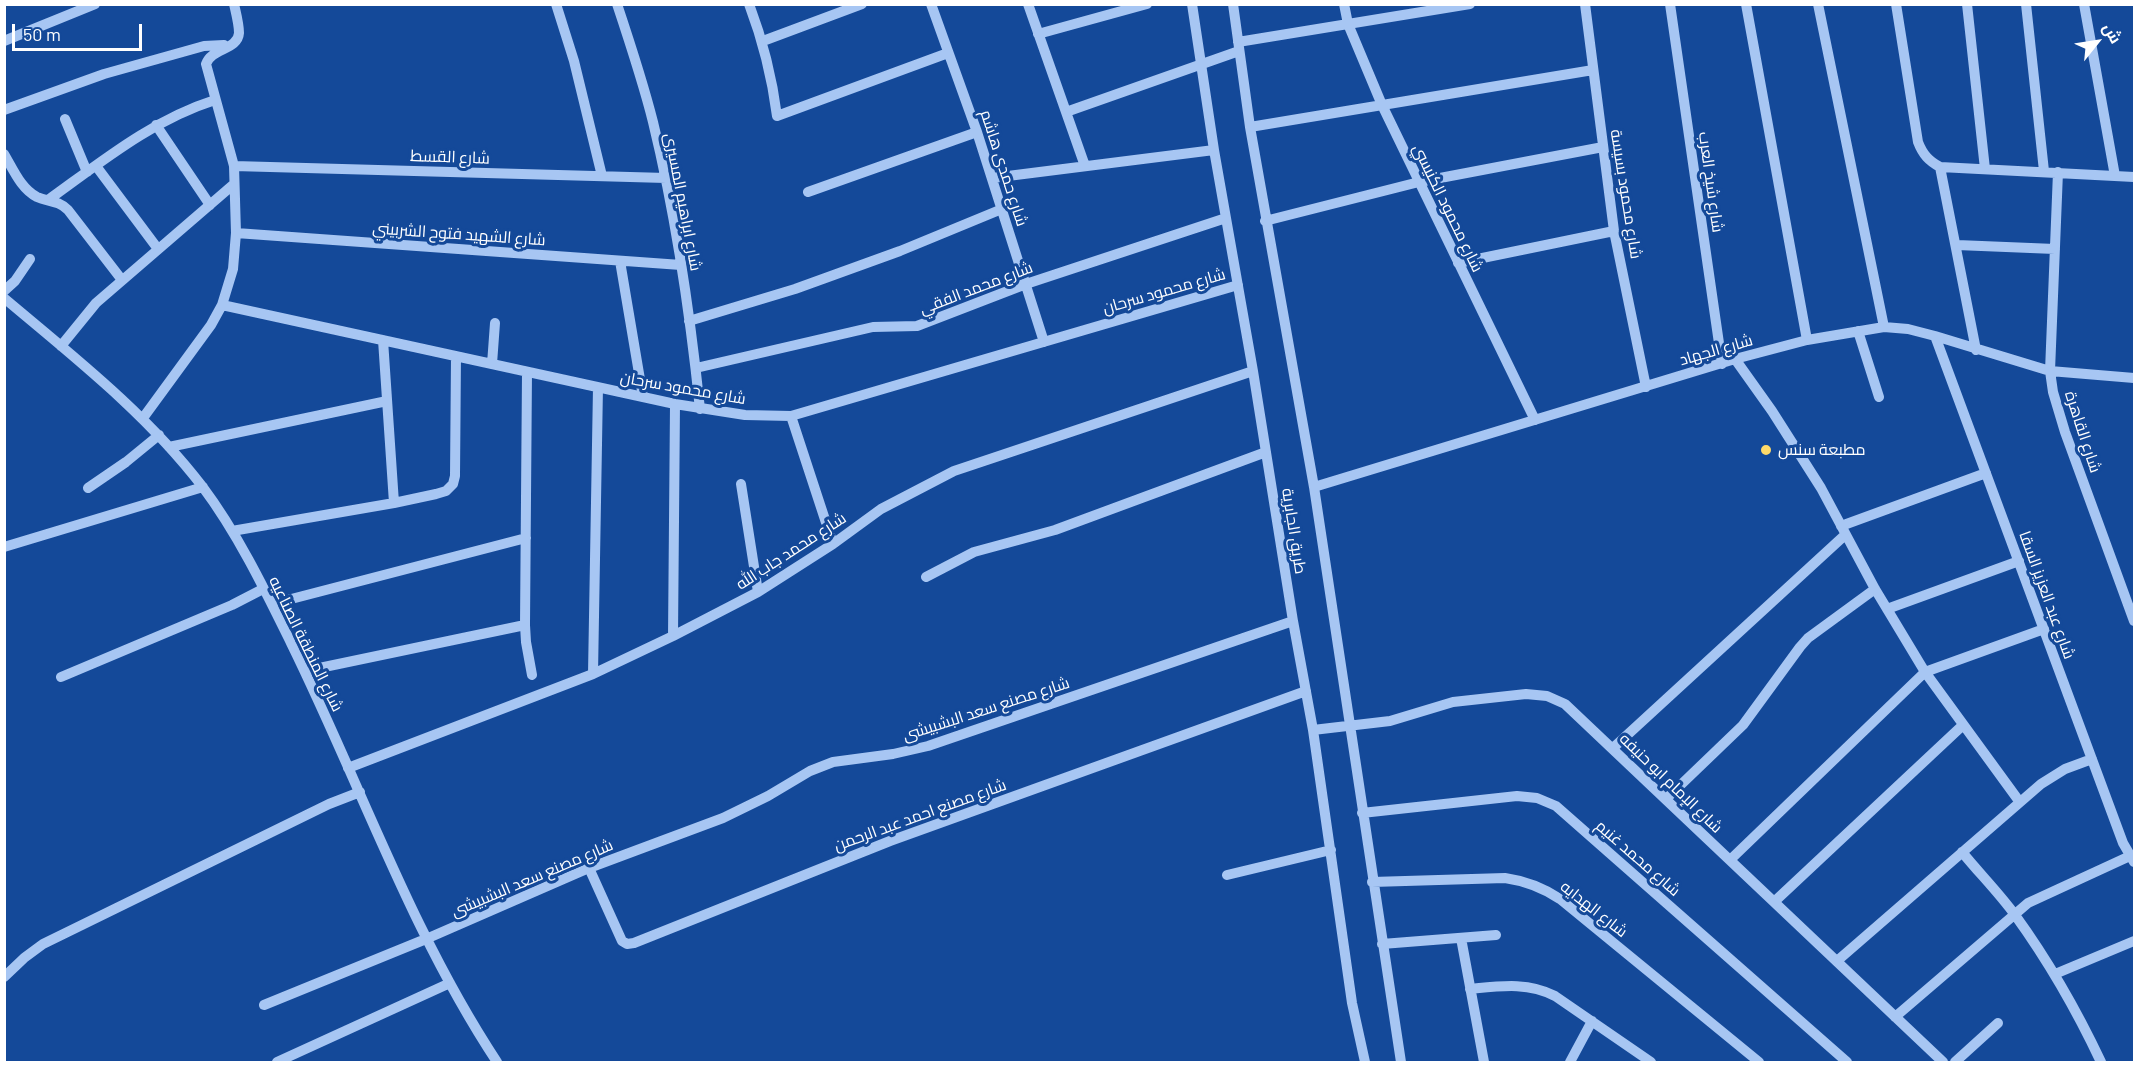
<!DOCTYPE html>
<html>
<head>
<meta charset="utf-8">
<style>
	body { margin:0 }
	#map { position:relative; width:2139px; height:1067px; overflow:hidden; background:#144999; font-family:Barlow,Cairo,sans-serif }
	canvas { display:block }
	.frame { position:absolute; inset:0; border:6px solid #fff; pointer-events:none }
	.north { position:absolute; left:2067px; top:12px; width:60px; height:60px; -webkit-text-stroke:4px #144999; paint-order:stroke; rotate:60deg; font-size:16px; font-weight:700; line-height:24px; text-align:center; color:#fff }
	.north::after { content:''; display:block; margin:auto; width:21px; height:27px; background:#fff; clip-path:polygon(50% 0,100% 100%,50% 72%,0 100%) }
	.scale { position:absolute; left:12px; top:24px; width:130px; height:27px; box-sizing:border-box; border:3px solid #fff; border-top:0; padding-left:8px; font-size:18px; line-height:21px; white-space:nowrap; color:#fff; -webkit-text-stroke:4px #144999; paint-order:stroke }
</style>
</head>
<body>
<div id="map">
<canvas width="2139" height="1067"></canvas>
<div class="frame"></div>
<div class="north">ش</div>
<div class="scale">50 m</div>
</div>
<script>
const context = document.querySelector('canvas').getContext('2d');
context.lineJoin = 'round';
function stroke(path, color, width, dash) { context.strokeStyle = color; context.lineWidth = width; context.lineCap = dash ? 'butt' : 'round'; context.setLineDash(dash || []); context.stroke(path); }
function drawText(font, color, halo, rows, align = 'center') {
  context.font = font + ' Barlow,Cairo,sans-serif'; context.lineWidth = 6; context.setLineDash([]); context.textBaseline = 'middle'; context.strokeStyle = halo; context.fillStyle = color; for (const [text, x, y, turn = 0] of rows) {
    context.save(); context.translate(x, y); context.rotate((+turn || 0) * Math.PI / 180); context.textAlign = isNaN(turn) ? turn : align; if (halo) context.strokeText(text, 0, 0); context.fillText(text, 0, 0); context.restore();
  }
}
const minor = new Path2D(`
	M556,4L574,61L602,176
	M617,4C630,43 643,82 653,122C676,216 690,313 700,409
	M749,4C763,41 772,77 777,116L948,53
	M931,4L977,132L1044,342
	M1028,4L1085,166
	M1192,4L1214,150L1253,371L1293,621L1313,730L1352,1003L1365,1062
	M1233,4L1250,127L1314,487L1401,1062
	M1344,4L1348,24L1382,105L1535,420
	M1585,4L1614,231L1646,387
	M1670,4L1722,364
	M1746,4L1807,340
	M1818,4L1884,327
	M1896,4L1918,142C1923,155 1929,161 1940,167L2134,177
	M1967,4L1985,169
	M2026,4L2044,171
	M2084,4L2115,176
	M1038,34L1147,4
	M4,41L95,4
	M763,41L862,4
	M1238,42L1470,4
	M4,110L104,74L204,46L224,45
	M1066,112L1239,51
	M65,119L87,172
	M156,125L210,205
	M1250,127L1593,70
	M4,154C13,169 21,189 37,197C48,202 58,200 68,210L122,280
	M96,166L158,249
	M234,166L666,178
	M1940,167L1976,350
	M2058,172L2050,371L2053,392L2065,432L2134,621
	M992,178L1214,150
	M808,192L977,132
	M48,200C101,162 152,120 215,100
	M1265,221L1419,182L1603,147
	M236,233L681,265
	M1957,245L2055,249
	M620,261L643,397
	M1458,263L1614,231
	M4,291L15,281L30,259
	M4,298C74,357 146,413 202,486C238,534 265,590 291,643C360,783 411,932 497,1062
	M222,305L675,404L745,415L791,416L1238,285
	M689,321L795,289L900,251L1002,209
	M1858,331L1879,397
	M1935,336L2123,843L2134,862
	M383,340L394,503
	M61,346L96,303L234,184
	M1735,359L1772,411L1821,488L1875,589L1925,672L2019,801
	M492,364L495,323
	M696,368L873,327L917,326L1026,284L1226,218
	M527,372L525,625L526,642L532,675
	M791,416L833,544
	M143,418L211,325L222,305L233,269L236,233L234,166L206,64C211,48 238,50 239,33C239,24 236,13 234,4
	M169,447L387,401
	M741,484L758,592
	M1314,487L1735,359L1807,340L1884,327L1908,329L1935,336L2050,371L2134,378
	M88,488L126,462L159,435
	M1841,526L1986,473
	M232,531L394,503L436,494L446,491L453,484L455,476L456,356
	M4,547L203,487
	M926,577L974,552L1055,530L1266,452
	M272,604L526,538
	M1887,609L2019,561
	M673,636L675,404
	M305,671L525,625
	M593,674L598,387
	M61,677L232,605L263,589
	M1313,730L1390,721L1453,702L1526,694L1547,696L1565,704L1943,1062
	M1613,748L1845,535
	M348,768L593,674L673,636L758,592L833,544L881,509L954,471L1253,371
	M1666,799L1743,725L1800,647L1808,638L1875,589
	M1362,813L1517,796L1537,798L1556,806L1847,1062
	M1962,852C1979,873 1999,893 2015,915C2049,962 2077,1011 2101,1062
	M1730,860L1925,672L2044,629
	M589,868L622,941L627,944L634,943L890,841L1306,691
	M1227,875L1331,850
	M1372,882L1505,878C1526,881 1542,887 1560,899L1759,1062
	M1774,902L1963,725
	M1461,938L1484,1062
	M1382,944L1496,935
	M1837,961L2041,784L2065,769L2092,759
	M2055,974L2134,941
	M4,977L24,958L43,944L329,804L360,792
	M1470,989C1501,986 1528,982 1555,996L1651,1062
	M264,1005L426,939L589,868L723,818L768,796L810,771L833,762L893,754L928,746L1293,621
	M1895,1017L2028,903L2130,856
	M277,1062L450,983
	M1570,1062L1592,1021
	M1955,1062L1998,1023`);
const markers = [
	[1766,450,6,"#ffda69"]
];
const streetNames = [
	["شارع القسط",450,157,2],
	["شارع حمدى هاشم",1004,168,72],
	["شارع شيخ العرب",1711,182,82],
	["شارع محمود بسيسة",1626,194,81],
	["شارع ابراهيم المسيرى",683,202,79],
	["شارع محمود الكنيسي",1448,208,64],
	["شارع الشهيد فتوح الشربيني",459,234,4],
	["شارع محمد الفقي",976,288,-21],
	["شارع محمود سرحان",1164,291,-16],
	["شارع الجهاد",1716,350,-16],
	["شارع محمود سرحان",683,388,10],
	["شارع القاهرة",2083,432,72],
	["طريق الجابرية",1294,531,81],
	["شارع محمد جاب الله",791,551,-33],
	["شارع عبد العزيز السقا",2047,595,70],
	["شارع المنطقة الصناعيه",306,644,64],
	["شارع مصنع سعد البشبيشى",986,709,-18],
	["شارع الإمام ابو حنيفه",1671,783,44],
	["شارع مصنع احمد عبد الرحمن",920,815,-20],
	["شارع محمد غنيم",1638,858,41],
	["شارع مصنع سعد البشبيشى",532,878,-23],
	["شارع الهدايه",1594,909,38]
];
const poiNames = [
	["مطبعة سنس",1778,450]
];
stroke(minor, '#a7c6f3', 10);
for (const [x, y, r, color] of markers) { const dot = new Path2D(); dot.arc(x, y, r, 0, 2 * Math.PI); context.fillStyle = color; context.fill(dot); stroke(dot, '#144999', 2); }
drawText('16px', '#fff', '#144999', streetNames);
drawText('16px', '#fff', '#144999', poiNames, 'left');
</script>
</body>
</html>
